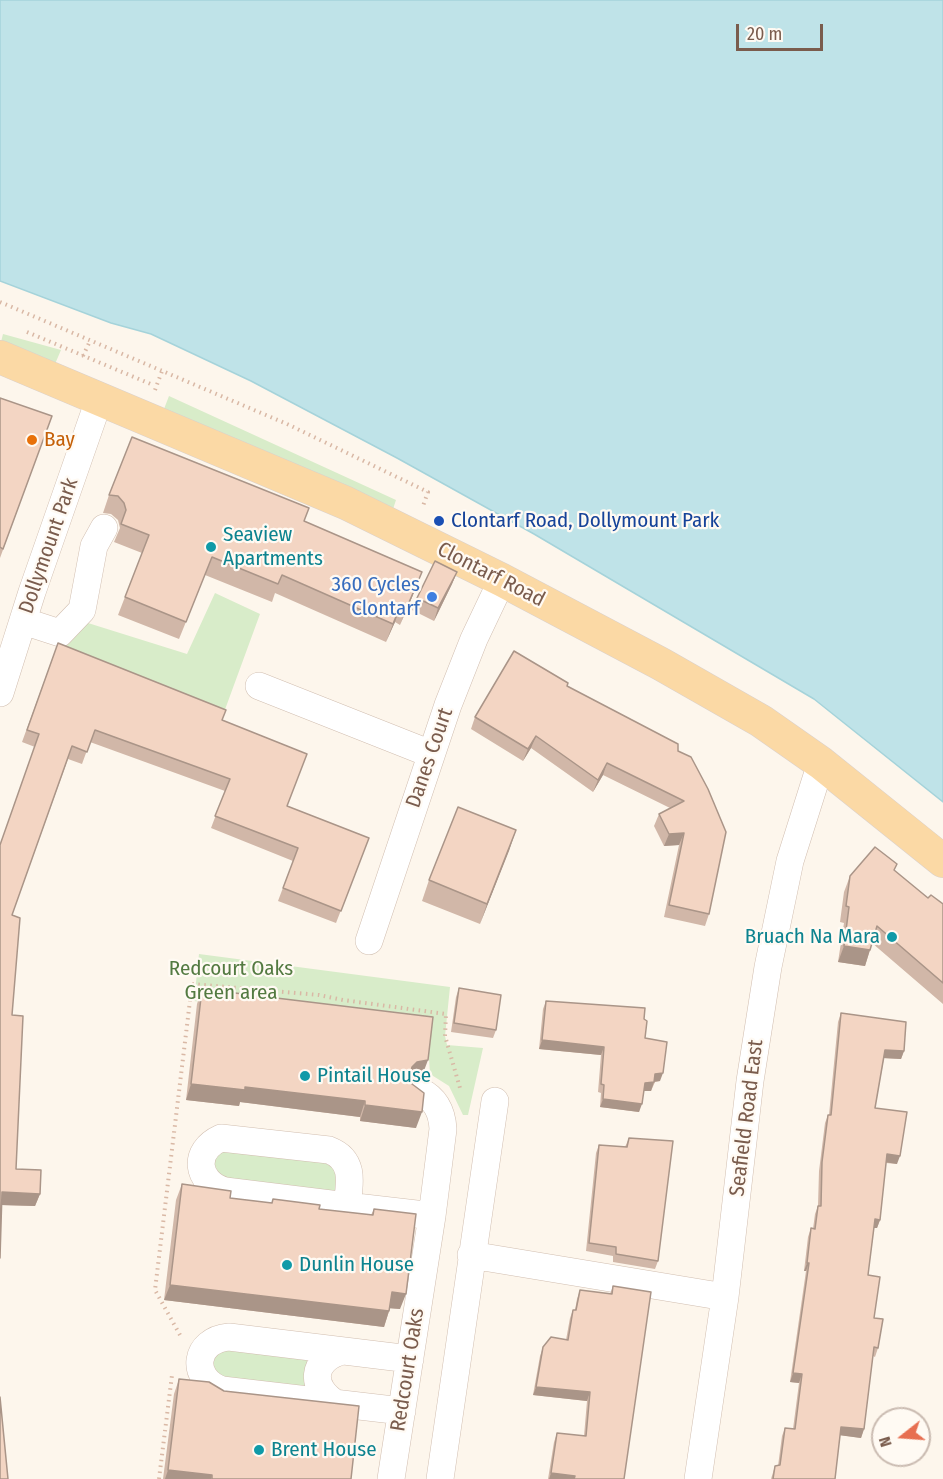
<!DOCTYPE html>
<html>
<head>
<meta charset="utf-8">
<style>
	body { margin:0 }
	#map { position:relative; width:943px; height:1479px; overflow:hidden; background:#fdf6ec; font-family:"Fira Sans Condensed",sans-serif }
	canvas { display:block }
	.north { position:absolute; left:871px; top:1407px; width:60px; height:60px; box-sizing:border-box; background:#fffaf3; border:2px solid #cabbb1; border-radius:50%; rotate:253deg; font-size:16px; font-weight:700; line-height:24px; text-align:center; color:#7a5c4d }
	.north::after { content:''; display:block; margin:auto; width:21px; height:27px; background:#e76f51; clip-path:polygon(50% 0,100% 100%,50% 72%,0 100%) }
	.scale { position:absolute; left:736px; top:24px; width:87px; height:27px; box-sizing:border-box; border:3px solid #7a5c4d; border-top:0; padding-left:8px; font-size:18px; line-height:21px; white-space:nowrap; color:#7a5c4d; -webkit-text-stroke:4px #fffaf3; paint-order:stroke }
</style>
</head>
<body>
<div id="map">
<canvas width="943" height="1479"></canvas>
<div class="north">N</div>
<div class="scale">20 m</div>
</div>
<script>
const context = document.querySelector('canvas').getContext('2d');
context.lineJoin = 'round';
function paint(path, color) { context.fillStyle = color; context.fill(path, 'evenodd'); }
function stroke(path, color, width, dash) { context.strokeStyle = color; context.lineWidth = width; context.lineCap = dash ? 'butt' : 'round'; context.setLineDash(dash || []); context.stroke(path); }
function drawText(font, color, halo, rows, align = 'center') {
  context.font = font + ' "Fira Sans Condensed",sans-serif'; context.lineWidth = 4.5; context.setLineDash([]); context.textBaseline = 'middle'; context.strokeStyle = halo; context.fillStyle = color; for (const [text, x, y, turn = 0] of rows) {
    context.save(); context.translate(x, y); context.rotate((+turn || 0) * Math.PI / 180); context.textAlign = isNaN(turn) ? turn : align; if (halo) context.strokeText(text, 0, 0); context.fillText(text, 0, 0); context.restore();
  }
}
const green = new Path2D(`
	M3,334L61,350L55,364L1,342Z
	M169,396L396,500L393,509L164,409Z
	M215,593L260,614L223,715L58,644L72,618L187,654Z
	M199,954L450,987L445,1036L447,1045L483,1048L468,1115H463L449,1086L430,1074L427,1028L194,1001Z
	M218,1149L318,1158L338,1171V1196L211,1175Z
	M216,1348L315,1354L311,1393L277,1390L211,1374Z`);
const water = new Path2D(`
	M0,0H943V802L814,699L534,534L397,458L251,381L151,334L111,323L0,281Z`);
const path = new Path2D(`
	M0,302L287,424L428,492L423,506
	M27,332L153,385
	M83,356L90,341
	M155,390L162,371
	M180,1335L155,1290L192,984L319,995L343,1000L446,1014L445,1036L460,1088
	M159,1479L172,1375`);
const minor = new Path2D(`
	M23,621L60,633L82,610L94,546L104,528
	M259,686L431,754
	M0,693L32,592L99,400
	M369,941L448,705L474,639L502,580
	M221,1138L329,1150C355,1160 350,1183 347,1206L225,1191C196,1182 192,1151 221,1138Z
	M347,1206L425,1215
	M471,1255L725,1297
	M337,1404C309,1388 311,1359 343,1351
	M402,1411L222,1390C189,1378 194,1340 229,1337L410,1359
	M391,1479L432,1216L443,1129C442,1112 436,1099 420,1091
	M440,1479L495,1101
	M698,1479L725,1297L750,1081L768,967L790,861L821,763`);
const major = new Path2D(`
	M0,357L346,503L502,580L661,664L761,721L821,763L943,861`);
const wall = new Path2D(`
	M0,398L52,416L0,558Z
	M109,495L304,521L415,590L400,625L395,622L386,642L275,593L272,602L205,575L179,639L118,615L142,553L114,542L120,528L118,520L111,514L103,513Z
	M457,572L452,584L434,621L412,610L417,598Z
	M58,643L222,721L287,806L369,838L336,923L278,901L293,861L211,828L225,791L90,742L82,764L68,759L12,915V1015L16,1169L40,1194L35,1206L2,1205L0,845L35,747L22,742Z
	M567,686L678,751L709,914L705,926L664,917L679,845L664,846L654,826L659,814L670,808L603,775L593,792L531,748L523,761L471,729L475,717Z
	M516,830L480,924L422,901L429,880Z
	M894,871L928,898L943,904V1004L872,943L865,966L838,962L844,923L840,922L844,892L850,876Z
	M459,988L496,1030L493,1038L451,1032L456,997Z
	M202,989L422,1076L411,1078L416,1128L360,1121V1117L240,1102L239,1106L186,1100L197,1004Z
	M546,1001L644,1019L645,1038L660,1081L655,1082L651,1091H644L639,1112L600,1107L601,1093L598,1092L601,1055L539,1049L543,1009Z
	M841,1013L904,1051L901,1059L884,1058L875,1108L897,1164L886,1163L880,1220L877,1228H874L868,1275L878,1348L875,1357L873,1356L864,1429L861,1438L840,1435L835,1479H771L775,1466H778L782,1436L785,1428L793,1429L799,1383L790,1382L806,1271H804L808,1237L811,1228L813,1229L815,1214L818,1206L819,1171L825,1123L828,1115H829L838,1022Z
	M629,1138L658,1261L655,1269L613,1262V1256L586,1251L596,1153L599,1145L625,1147Z
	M182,1184L230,1198L272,1203L273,1199L319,1209L371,1215L374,1209L400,1309L390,1308L384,1327L164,1300L176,1200Z
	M613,1286L624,1479H548L554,1442L557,1433L584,1436L587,1401L533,1395L540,1356L543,1347L566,1340L570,1318L573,1310H575L577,1299L580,1290L610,1294Z
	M179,1379L351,1479H163L174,1394Z`);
const shadedWall = new Path2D(`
	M422,572L415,590L400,625L407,607Z
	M457,572L452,584L434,621L438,608Z
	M401,604L395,622L386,642L393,624Z
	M536,736L531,748L523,761L528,749Z
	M607,763L603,775L593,792L598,780Z
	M516,830L509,851L480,924L487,904Z
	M684,833L679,845L664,846L669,834Z
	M844,946L870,950L865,966L838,962Z
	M542,1040L604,1047L601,1055L539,1049Z
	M885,1050L904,1051L901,1059L882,1058Z
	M428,1060L422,1076L412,1078L407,1083L412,1067L417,1062Z
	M663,1073L660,1081L652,1082L655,1074Z
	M654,1082L651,1091H642L645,1083Z
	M191,1084L245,1087L365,1101L360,1117L240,1102L239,1106L186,1100Z
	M603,1099L642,1104L639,1112L600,1107Z
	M365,1105L422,1112L416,1128L360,1121Z
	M887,1154L900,1156L897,1164L884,1162Z
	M2,1192L40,1194L35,1206L0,1205Z
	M875,1219L880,1220L877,1228H872Z
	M807,1263H809L806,1271H804Z
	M170,1285L389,1311L384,1327L164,1300Z
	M392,1292L406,1294L400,1309L386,1308Z
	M793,1373L802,1374L799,1383L790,1382Z
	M536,1387L590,1392L587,1401L533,1395Z
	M841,1427L864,1429L861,1438L838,1435Z
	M168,1470L212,1475L211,1479H165Z
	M551,1473L575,1476L574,1479H549Z`);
const building = new Path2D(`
	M0,398L52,416L3,549L0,547Z
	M132,437L309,508L304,521L422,572L407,607L401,604L393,624L282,575L278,584L212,557L186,622L125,597L149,535L121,524L126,510L124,503L118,496L109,495Z
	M435,561L457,572L438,608L417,598Z
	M58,643L226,710L222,720L307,754L287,806L369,838L341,911L283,888L298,848L215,816L230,779L95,730L87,752L72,746L12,915L20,918L12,1015L23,1016L16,1169L41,1170L40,1194L2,1192L0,1258V845L39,734L27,730Z
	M514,651L568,683L567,686L678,744V751L691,757L708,789L726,832L709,914L669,905L684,833L669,834L659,814L684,801L607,763L598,780L536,736L528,749L475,717Z
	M458,807L516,830L487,904L429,880Z
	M875,847L897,864L894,870L928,898L931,895L943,904V983L877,926L870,950L844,946L849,907L846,906L850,876Z
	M459,988L501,995L496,1030L454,1023Z
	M202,989L433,1017L428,1060L417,1062L412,1067L410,1075L412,1084L424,1093L422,1112L365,1105V1101L245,1087V1090L191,1084Z
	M546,1001L645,1008L644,1019L647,1021L645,1038L667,1042L663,1073L655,1074L654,1082L645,1083L642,1104L603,1099L604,1085L601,1084L604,1047L542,1040Z
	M841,1013L906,1022L904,1051L885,1050L875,1108L907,1112L900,1156L887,1154L880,1220L875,1219L868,1275L880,1277L874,1318L883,1319L878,1348L874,1347L864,1429L841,1427L835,1479H773L775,1466L780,1465L785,1428L795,1429L802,1374L793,1373L809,1263H807L811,1228L815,1229L818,1206H821L822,1162L828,1115H831Z
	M629,1138L673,1141L658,1261L616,1254V1247L589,1243L599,1145L627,1147Z
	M182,1184L231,1191L230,1198L272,1203L273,1199L320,1205L319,1209L373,1215L374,1209L416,1214L406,1294L392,1292L389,1311L170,1285Z
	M613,1286L651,1292L624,1479H574L575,1476L551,1473L557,1433L586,1436L590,1392L536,1387L543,1347L551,1337L568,1340L573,1310H576L580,1290L612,1294Z
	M179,1379L209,1382L224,1391L359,1406L351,1479H212V1475L168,1470Z
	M0,1397L8,1479H0Z`);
const markers = [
	[32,440,6,"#e8710a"],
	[439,521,6,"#1a4fb4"],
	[211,547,6,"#0f9aa8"],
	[432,597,6,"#3f7fe0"],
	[892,937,6,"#0f9aa8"],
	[305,1076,6,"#0f9aa8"],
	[287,1265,6,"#0f9aa8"],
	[259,1450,6,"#0f9aa8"]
];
const foodNames = [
	["Bay",44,440]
];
const transitNames = [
	["Clontarf Road, Dollymount Park",451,521]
];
const cultureNames = [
	["Seaview",223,535],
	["Apartments",223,559],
	["Bruach Na Mara",880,937,"right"],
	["Pintail House",317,1076],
	["Dunlin House",299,1265],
	["Brent House",271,1450]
];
const streetNames = [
	["Dollymount Park",49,546,-71],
	["Clontarf Road",491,575,27],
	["Danes Court",430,758,-71],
	["Seafield Road East",747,1118,-83],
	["Redcourt Oaks",408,1370,-81]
];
const shopNames = [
	["360 Cycles",420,585],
	["Clontarf",420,609]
];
const parkNames = [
	["Redcourt Oaks",231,969],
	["Green area",231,993]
];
paint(green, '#d8ecc9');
paint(water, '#bfe3e8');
stroke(water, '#a5d3da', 1.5);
stroke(minor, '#d1beb0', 28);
stroke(major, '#dad1cd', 34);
stroke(path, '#d9b8a5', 4, [1.5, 4.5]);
stroke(minor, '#fff', 27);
stroke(major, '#fbd9a5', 33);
paint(wall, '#d1b7a8');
paint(shadedWall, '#aa9588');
paint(building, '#f3d5c3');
stroke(building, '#aa9588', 1.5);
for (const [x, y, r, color] of markers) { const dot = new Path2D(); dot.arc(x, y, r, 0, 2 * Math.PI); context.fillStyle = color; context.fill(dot); stroke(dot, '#fffaf3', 2); }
drawText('21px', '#c56008', '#fffaf3', foodNames, 'left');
drawText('21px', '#164399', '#fffaf3', transitNames, 'left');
drawText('21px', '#0d838f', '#fffaf3', cultureNames, 'left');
drawText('21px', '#7a5c4d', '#fffaf3', streetNames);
drawText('21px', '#366cbe', '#fffaf3', shopNames, 'right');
drawText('21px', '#537a41', '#fffaf3', parkNames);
</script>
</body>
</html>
